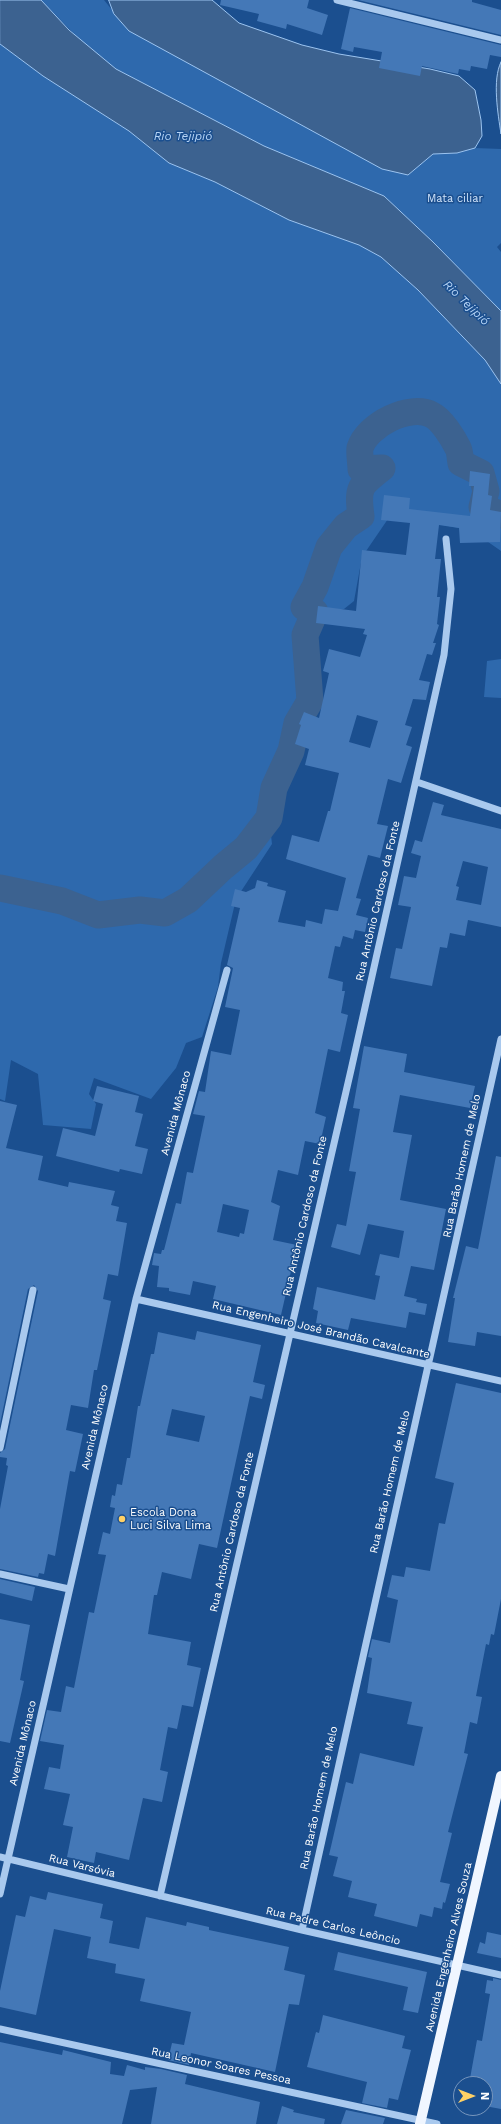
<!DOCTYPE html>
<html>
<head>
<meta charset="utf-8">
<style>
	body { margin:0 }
	#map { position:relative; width:501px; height:2124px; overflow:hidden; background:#1b4f8f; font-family:"Work Sans",sans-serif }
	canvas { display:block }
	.north { position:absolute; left:453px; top:2076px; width:40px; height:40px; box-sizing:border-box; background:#1b4f8f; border:1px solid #7695bc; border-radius:50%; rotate:90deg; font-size:11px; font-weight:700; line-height:16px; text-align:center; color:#fff }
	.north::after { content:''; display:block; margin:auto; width:14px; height:18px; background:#ffd166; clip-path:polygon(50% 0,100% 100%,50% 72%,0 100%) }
</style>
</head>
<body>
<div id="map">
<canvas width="501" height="2124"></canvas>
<div class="north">N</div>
</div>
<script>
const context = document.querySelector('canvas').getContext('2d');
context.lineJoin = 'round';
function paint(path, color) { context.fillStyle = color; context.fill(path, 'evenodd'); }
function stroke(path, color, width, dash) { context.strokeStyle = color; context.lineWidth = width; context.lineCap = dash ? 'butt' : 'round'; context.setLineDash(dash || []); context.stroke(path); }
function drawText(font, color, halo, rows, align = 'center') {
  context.font = font + ' "Work Sans",sans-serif'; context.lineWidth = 3; context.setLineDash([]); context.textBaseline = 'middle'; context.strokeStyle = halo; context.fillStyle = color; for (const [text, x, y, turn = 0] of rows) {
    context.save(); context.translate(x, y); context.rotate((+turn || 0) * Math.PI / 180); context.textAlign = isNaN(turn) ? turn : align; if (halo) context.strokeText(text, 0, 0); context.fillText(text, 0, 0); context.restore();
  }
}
const green = new Path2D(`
	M41,0H104L129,31L408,175L433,154L457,153L475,148L501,149V243L497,247L501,252V311L433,242L384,196L264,146L116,69L83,43Z
	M0,44L43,76L129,131L169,163L215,182L289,220L359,245L381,257L418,290L485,360L501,384V551L471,530L390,516L362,557L354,601L344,609L315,612L305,635L310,701L297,723L291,751L274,788L269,818L272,844L236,899L221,963L218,987L202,1037L186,1043L176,1068L151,1099L94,1078L89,1094L96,1104L91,1129L43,1125L38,1074L11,1060L5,1101L0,1099Z
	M501,659V698L484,697L487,661Z`);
const water = new Path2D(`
	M0,0H41L69,30L116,69L264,146L384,196L433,242L501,311V384L485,360L418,290L381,257L359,245L289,220L215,182L169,163L129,131L43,76L0,44Z
	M109,0H212L239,23L302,45L339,54L430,69L459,76L475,90L481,120L482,136L475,148L457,153L433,154L408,175L382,169L129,31L114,14Z
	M501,62V134C498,114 492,80 501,62Z`);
const river = new Path2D(`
	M0,888L62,901L98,915L140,910L165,913L188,900L223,867L246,848L269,818L274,788L291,751L297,723L310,701L305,635L315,612L304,607L315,587L329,547L346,526L361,516C357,487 360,485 382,468L361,469C361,463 359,454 360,448C367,425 410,403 432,415C442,420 453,438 458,448C460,452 460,458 461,463L481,473L486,491L482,507L501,515`);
const building = new Path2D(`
	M221,0H309L307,8L328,15L322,35L287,24L286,29L257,21L259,14L220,5Z
	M358,0H472V2L501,10V35Z
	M350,8L501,45V57L490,55L487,69L471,66L470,71L459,69L458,74L422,66L420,76L379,68L382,52L354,47L353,52L341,49Z
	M470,471L490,474L488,495L492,496L490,510L501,512L500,542L460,543L459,528L439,525L435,559H441L437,597H440L437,624L439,625L433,643H436L432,655L427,654L419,680L430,682L426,700L413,699L405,725L412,727L406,745L412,747L401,783L388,779L377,824L388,826L380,858L368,855L356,898L361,899L356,915L368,918L365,932L355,930L353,939L343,936L340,947L335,946L328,978L343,982L342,991H345L341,1013L348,1015L340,1052L328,1049L315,1113L326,1117L320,1144L305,1141L298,1175L278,1170L271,1202L280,1206L273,1240L297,1245L281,1315L213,1299L216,1286L193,1281L190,1295L169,1291V1288L157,1287L159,1266L152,1265L154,1253L161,1254L162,1250H164L176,1203L181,1204L187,1172L193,1173L205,1116L193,1114L199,1091L205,1092L211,1051L231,1055L240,1010L225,1007L233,968L227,965L240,908L231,906L235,889L246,892L255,888L257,880L268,883L267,886L286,891L278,922L305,927L306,920L322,924L325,909L338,911L346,878L286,859L292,835L319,842L328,811H330L339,773L305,765L309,749L295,744L301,725L299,724L304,712L319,718L329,673L323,671L329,649L360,657L367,635L363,634L365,629L316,623L318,606L356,611L362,550L406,555L410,523L381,520L384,495L410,498L409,509L470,516L474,486H469ZM357,715L378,721L370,748L349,742ZM223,1204L249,1210L244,1234L240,1233L239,1237L217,1232Z
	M433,802L444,805L441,815L501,829V927L468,920L465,936L450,933L447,948L440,947L432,986L390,978L396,948L402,949L411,907L398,905L404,876L416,878L421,856L411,853L415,840L422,842ZM463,861L488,867L481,905L456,900L459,887L456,886Z
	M364,1046L407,1054L404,1072L475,1086L470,1108L400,1095L393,1132L412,1135L400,1200L446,1209L434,1270L411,1266L404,1296L417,1299L416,1302L427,1304L425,1315L409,1312L406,1328L351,1318L348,1330L316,1323L318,1311L313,1309L317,1287L375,1300L380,1276L375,1275L380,1254L399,1258L404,1231L368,1224L360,1255L331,1247L337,1224L346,1226L356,1172L349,1171L360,1109L353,1108Z
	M97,1086L139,1096L135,1112L143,1114L135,1146L148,1149L142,1174L120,1169L119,1172L56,1156L63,1128L95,1136L103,1104L93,1101Z
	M0,1101L17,1105L6,1148L43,1156L38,1180L68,1187L69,1182L115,1191L111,1205L119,1207L116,1221L127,1223L118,1276L108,1274L103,1299L111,1301L97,1370H94L88,1408L71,1405L66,1430L83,1434L75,1472L70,1471L55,1556L48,1554L44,1574L39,1573L38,1577L0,1569V1509L8,1466L6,1465L7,1458L0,1457V1453L5,1449L38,1291L34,1285L28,1289L0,1424Z
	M496,1156L501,1157V1336L477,1332L475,1346L448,1342L455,1298H453L466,1246L478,1249Z
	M197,1331L261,1345L253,1382L265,1385L262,1399L250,1396L217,1548L199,1544L191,1579L162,1572L157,1595H154L148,1634L191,1642L187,1665L201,1668L193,1707L182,1705L177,1729L168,1727L160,1770L168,1772L162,1802L143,1798L129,1860L96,1852L94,1863L67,1857L73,1827L63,1825L70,1794L44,1789L49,1767L60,1769L64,1745L40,1741L47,1710L61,1712L66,1686L74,1688L89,1612L94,1613L106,1555L98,1554L103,1532L110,1534L115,1508L110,1507L112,1495L115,1496L117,1484L122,1485L127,1458H130L138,1406H140L151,1354H154L158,1332L195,1340ZM172,1409L205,1416L199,1442L166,1435Z
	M456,1383L501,1393V1599L494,1635L491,1634L489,1645L486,1644L476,1696L482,1697L477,1724L470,1722L464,1753L468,1754L448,1832L452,1833L440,1882L450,1884L445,1903L443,1902L442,1909L434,1907L432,1917L420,1914L417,1927L374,1916L377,1904L348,1897L352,1881L333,1876L338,1857L329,1855L346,1782L353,1784L360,1753L414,1766L423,1727L407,1724L412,1702L367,1693L372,1658L368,1657L372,1639L390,1643L398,1600L387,1597L392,1575L404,1577L406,1567L430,1571L439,1523L445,1524L454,1483L435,1478Z
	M0,1579L35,1587L32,1601L0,1593Z
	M0,1619L30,1625L20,1680L24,1681L10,1743L0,1741Z
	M48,1892L103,1904L100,1918L113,1921L109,1943L139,1949L146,1917L186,1926L187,1922L209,1927V1930L289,1947L284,1970L305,1975L299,2005L289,2004L275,2072L191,2053L189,2065L168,2060L172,2043L184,2045L191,2012L140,2001L145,1979L115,1973L116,1964L87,1958L91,1937L54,1929L36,2015L0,2007V1991L16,1915L25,1917L30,1896L46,1900Z
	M487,1932L501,1935V1958L477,1953L480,1942L485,1944Z
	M338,1952L427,1972L418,2013L403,2010L408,1987L334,1970Z
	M493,1978L501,1980V2109L485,2106V2084H469L477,2040L482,2041L490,1994L485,1993L487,1980L493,1981Z
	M323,2015L405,2036L402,2048L411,2050L398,2100L389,2098L387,2108L362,2103L367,2082L307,2067L316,2032L319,2033Z
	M0,2042L62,2055L63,2050L111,2062L110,2074L124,2076L127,2065L145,2070V2067L161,2069L187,2075L185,2084L260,2102L256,2124H151L157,2087L130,2090L122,2124H0Z
	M282,2106L294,2110L293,2112L325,2119L324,2124H277Z
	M346,2110L385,2118L383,2124H341Z`);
const minor = new Path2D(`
	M337,0L501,40
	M417,782L501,811
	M136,1299L501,1381
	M0,1448L33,1290
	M0,1574L69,1589
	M0,1857L302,1930L501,1975
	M0,1894L136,1299L227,970
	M160,1896L351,1070L444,655L451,589L446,539
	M302,1930L501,1039
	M0,2029L437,2124`);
const major = new Path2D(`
	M420,2124L501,1776`);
const markers = [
	[122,1519,4,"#ffd166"]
];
const parkNames = [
	["Mata ciliar",455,199]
];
const streetNames = [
	["Rua Antônio Cardoso da Fonte",378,901,-77],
	["Avenida Mônaco",176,1113,-75],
	["Rua Barão Homem de Melo",462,1166,-78],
	["Rua Antônio Cardoso da Fonte",305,1216,-77],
	["Rua Engenheiro José Brandão Cavalcante",321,1330,13],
	["Avenida Mônaco",95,1427,-77],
	["Rua Barão Homem de Melo",390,1482,-77],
	["Rua Antônio Cardoso da Fonte",232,1532,-77],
	["Avenida Mônaco",23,1743,-77],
	["Rua Barão Homem de Melo",319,1798,-78],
	["Rua Varsóvia",82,1866,14],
	["Rua Padre Carlos Leôncio",333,1926,13],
	["Avenida Engenheiro Alves Souza",449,1947,-77],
	["Rua Leonor Soares Pessoa",221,2066,12]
];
const poiNames = [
	["Escola Dona",130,1513],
	["Luci Silva Lima",130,1526]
];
const waterNames = [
	["Rio Tejipió",183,136],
	["Rio Tejipió",466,303,44]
];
paint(green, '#2e69ad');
paint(water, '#3c6290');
stroke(water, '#9cc4f0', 1);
stroke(river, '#3c6290', 27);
paint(building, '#4478b7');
stroke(minor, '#a9c9ee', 7);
stroke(major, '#f0f6ff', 10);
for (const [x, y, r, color] of markers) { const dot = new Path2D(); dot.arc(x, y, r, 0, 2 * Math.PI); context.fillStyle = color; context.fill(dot); stroke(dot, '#1b4f8f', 1.5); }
drawText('11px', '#cfe3fa', '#1b4f8f', parkNames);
drawText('11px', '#fff', '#1b4f8f', streetNames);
drawText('11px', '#fff', '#1b4f8f', poiNames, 'left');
drawText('italic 12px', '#b5d3f5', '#1b4f8f', waterNames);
</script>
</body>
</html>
